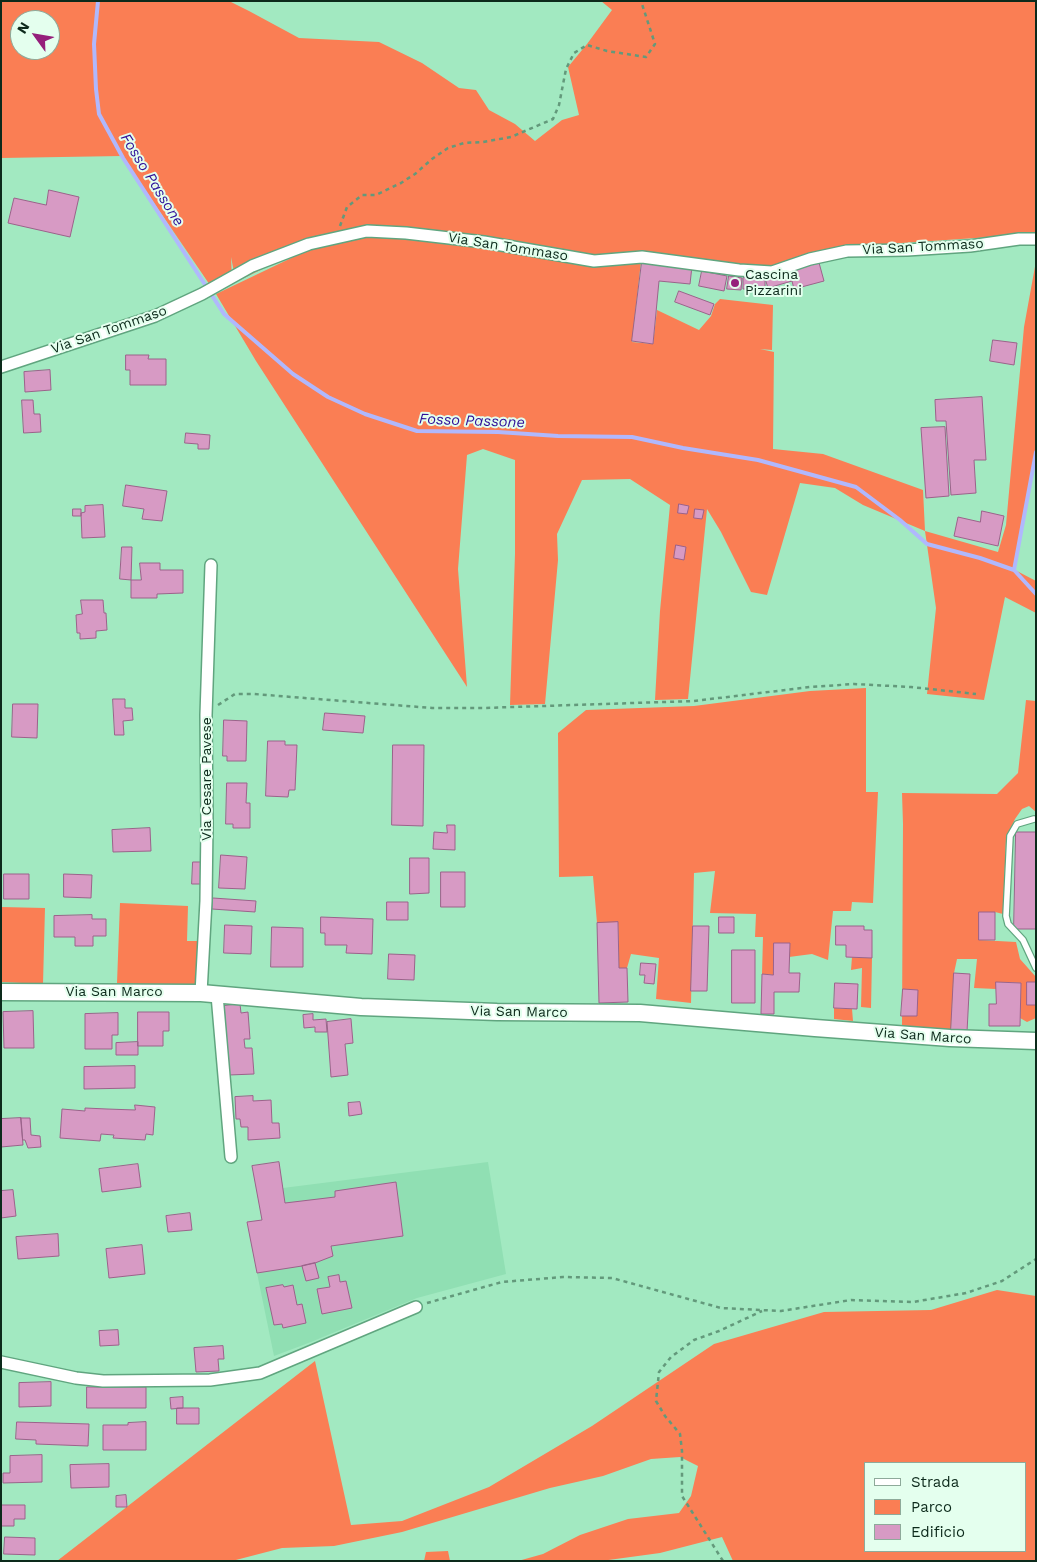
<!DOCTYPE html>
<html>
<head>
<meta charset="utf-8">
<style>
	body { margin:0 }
	#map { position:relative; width:1037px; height:1562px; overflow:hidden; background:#a2e9c1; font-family:"Work Sans",sans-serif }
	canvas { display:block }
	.frame { position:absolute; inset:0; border:2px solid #0c2a1b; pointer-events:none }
	.legend { position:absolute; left:864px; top:1462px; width:162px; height:90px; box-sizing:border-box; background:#e4ffee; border:1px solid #8eaa9a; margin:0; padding:6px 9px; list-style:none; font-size:15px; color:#0c2a1b }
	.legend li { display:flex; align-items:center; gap:10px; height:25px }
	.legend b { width:25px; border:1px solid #8eaa9a }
	.north { position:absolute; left:10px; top:10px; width:50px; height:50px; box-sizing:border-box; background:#e4ffee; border:1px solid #8eaa9a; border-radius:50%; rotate:302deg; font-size:14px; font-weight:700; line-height:20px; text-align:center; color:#0c2a1b }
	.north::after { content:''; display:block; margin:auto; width:18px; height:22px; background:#951f7b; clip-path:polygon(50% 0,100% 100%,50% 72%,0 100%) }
</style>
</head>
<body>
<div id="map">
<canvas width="1037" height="1562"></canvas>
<div class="frame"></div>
<ul class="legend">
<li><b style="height:6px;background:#fff"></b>Strada</li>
<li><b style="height:14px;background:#fa7e54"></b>Parco</li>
<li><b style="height:14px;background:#d79ac4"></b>Edificio</li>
</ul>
<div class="north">N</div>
</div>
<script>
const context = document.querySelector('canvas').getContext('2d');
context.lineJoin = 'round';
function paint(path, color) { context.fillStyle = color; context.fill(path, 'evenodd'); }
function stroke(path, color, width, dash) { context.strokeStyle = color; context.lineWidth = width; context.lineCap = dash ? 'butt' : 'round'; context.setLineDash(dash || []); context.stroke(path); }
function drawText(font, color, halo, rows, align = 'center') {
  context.font = font + ' "Work Sans",sans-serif'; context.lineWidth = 4; context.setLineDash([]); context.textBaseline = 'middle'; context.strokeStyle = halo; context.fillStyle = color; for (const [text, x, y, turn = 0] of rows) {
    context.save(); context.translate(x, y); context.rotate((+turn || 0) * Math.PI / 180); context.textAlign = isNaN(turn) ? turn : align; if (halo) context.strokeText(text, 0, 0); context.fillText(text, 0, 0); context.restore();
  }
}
const built = new Path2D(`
	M279,1162L283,1188L488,1162L506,1274L417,1298L311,1342L274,1356L257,1273L262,1220L252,1166Z`);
const green = new Path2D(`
	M1,1H229L249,11L299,38L379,42L422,63L459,88L476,90L489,110L515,124L535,141L562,120L579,115L568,67L587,44L612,10L601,1H1036V234L841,247L772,270L595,259L367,234L293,254L236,282L231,257L232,281L214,291L122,156L1,158ZM20,20H50V50H20Z
	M367,235L405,236L641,261L632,342L653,344L657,310L699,330L711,316L715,304L720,299L773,305L772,350L760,349L774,352L773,449L823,454L923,490L925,531L998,552L1006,525L1024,327L1036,261V452L1015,570L1036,581V613L1005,597L984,700L927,694L936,608L925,531L863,505L835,488L800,483L767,595L751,592L721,532L707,509L688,699L655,700L660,611L670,505L630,479L582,480L557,534L558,560L545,704L510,705L515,554V460L483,449L467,455L458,569L467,687L256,361L216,294L308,250Z
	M866,688V792H878L873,903L852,902L851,911H833L828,960L812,954L789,957L790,943H774L773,975L762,974L763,937H755L756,914L710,913L715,871L694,873L691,1003L656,999L659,958L631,954L627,968H619L618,923H597L593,876L559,877L558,733L586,710L694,706L810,691Z
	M1026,700L1036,701V812L1029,806L1022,809L1015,819L1006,838L1003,914L995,912H979V940L1016,942L1020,959L1036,977V1018L1027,1022L1020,1018L1021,983L997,982L996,989L974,988L977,959H957L954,973L951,1031L902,1026L903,824L902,793L997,794L1018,773Z
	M120,903L188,906L187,941H201L199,987L117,983Z
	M1,907L45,908L43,984L1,982Z
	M852,957L872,958L871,1008L861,1007L862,968L851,970Z
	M834,1008L852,1009L853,1021L834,1019Z
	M997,1290L1036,1296V1561H733L722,1537L660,1553L601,1561H518L543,1554L580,1535L628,1519L679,1513L691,1496L698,1466L680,1457L651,1459L603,1476L550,1488L402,1532L334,1546L282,1548L232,1561H57L315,1361L351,1525L402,1521L489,1487L592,1426L714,1344L824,1312L931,1310ZM866,1463H1026V1551H866Z
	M448,1551L450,1561H424L426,1552Z`);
const stream = new Path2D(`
	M98,1L94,44L96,89L99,114L123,158L224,314L293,374L328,397L365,414L417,431L498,432L558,436L632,437L683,448L758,460L856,487L900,520L927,544L980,558L1014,570L1036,594
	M1014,570L1036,452`);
const building = new Path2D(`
	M49,190L79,197L70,237L8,223L14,198L46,205Z
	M818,259L824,281L794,289L792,281L768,288L764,275Z
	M642,262L692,266L690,284L659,281L653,344L632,341Z
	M702,271L727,276L724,291L699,286Z
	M729,276L742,278L741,290L727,289Z
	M765,277V289H743V278Z
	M679,291L714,304L710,315L675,302Z
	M993,340L1017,343L1014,365L990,361Z
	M126,355H149L148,359H166V385H130V370H126Z
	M50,370L51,390L25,392L24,372Z
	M982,397L986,460H974L976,493L951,495L946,421H936L935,400Z
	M22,400H33L34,414H40L41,432L24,433Z
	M945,427L949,496L926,498L921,428Z
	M186,433L210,435L209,449H198V444L185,443Z
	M126,485L167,491L162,521L142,519L144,509L123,506Z
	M679,504L689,506L687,514L678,513Z
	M103,505L105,537L82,538L81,513L85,512V506Z
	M73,509H81V516H73Z
	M695,509L704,510L702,519L694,518Z
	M982,511L1004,516L998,546L954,536L958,517L980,522Z
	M676,545L686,547L684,560L674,558Z
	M122,547H132L131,580L120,579Z
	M140,563H160V570H183V593L157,594V598H131V580H141Z
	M81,600H103L104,613H106L107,630L96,631V638L80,639V633H77L76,615L82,614Z
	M113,699H125V708H132L133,720L123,721L124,735H115Z
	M13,704H38L37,738L12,737Z
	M325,713L365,716L363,733L323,730Z
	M224,720L247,721L246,761H227V756H223Z
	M268,741H285V745H297L295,790H289L288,797L266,796Z
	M393,745H424L423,826L392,825Z
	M227,783H247L246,803H250V828H233V824H226Z
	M447,825H455V850L433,849L434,832L447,833Z
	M150,828L151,851L113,852L112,830Z
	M1016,832H1036V929H1014Z
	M221,855L247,857L245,889L219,888Z
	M410,858H429V893L410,894Z
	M193,862H203L202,884H192Z
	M441,872H465V907H441Z
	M4,874H29V899H4Z
	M64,874L92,875L91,898L64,897Z
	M213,898L256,901L255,912L212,909Z
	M387,902H408V920H387Z
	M979,912H995V940H979Z
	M92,915V919H106V936H93V946H75V937H54V916Z
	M321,917L373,919L372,954L346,953L347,945H325V933H321Z
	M719,917H734V933H719Z
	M618,922L619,968H627L628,1002L599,1003L597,923Z
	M225,925L252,926L251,954L224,953Z
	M693,926H709L707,991H691Z
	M836,926H864V930H872V958L846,957V945H836Z
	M272,927L303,928V967H271Z
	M774,943H790L789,973H800L799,992H774V1014H761L762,974L773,975Z
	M732,950H755V1003H732Z
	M389,954L415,955L414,980L388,979Z
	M641,963L656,964L654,984L644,983L645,975H640Z
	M954,973L970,974L967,1032L951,1031Z
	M996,982L1021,983L1020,1026H989V1004H996Z
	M1027,982H1036V1005H1027Z
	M835,983L858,984L857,1009L834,1008Z
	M903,989L918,990L917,1016H901Z
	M240,1004L241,1013L248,1012L250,1039H244L245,1048H252L254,1074L229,1075L224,1006Z
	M33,1011L34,1048H4L3,1012Z
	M138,1012H169V1031H163V1046H138Z
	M118,1013V1035H112V1049H85V1014Z
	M313,1014V1020L326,1019L327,1032H315V1027L304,1028L303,1015Z
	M351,1019L353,1043L345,1044L348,1075L331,1077L327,1022Z
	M138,1042V1055H116V1043Z
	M135,1066V1088L84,1089V1067Z
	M253,1096V1101L271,1100L272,1123H279L280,1138L248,1140V1127H241L240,1119H236L235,1097Z
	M360,1102L362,1114L349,1116L348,1103Z
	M135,1105L155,1107L153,1135L146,1134L145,1140L113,1138L114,1135L101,1134L100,1141L60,1138L62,1109L85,1111V1108L107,1109L135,1110Z
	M21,1118L23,1145L1,1147V1119Z
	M21,1118H30L31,1135L40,1136L41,1147L28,1148L25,1140H23Z
	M279,1162L285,1203L335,1197V1191L396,1182L403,1236L331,1246L333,1256L315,1263L302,1266L257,1273L247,1222L262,1220L252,1166Z
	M138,1164L141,1187L102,1192L99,1169Z
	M13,1190L16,1216L1,1218V1191Z
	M190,1213L192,1230L168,1232L166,1216Z
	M58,1234L59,1256L18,1259L16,1237Z
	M142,1245L145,1274L109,1278L106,1249Z
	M315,1263L319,1278L306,1281L302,1266Z
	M339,1275L340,1282L346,1281L352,1308L322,1314L317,1289L330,1287L328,1277Z
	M283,1285L284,1287L293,1285L297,1305L302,1304L306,1323L283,1328L282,1324L274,1325L266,1288Z
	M118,1330L119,1345L100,1346L99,1331Z
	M223,1346L224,1359H218L219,1371L196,1372L194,1348Z
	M51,1382V1406L19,1407V1383Z
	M87,1387H146V1408H87Z
	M183,1397V1408L171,1409L170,1398Z
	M177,1408H199V1424H177Z
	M17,1422L89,1424L88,1446L36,1444V1440L16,1439Z
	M146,1422V1450H103V1425H128V1423Z
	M42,1455V1482L3,1483V1473H10V1456Z
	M109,1464V1487L71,1488L70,1465Z
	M126,1495L127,1507H116V1496Z
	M1,1505H25V1519H14V1526H1Z
	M5,1537L35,1538V1555L4,1554Z`);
const path = new Path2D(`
	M340,226L347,207L362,195H376L401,183L415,174L432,159L448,148L464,143L483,142L511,137L553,119L559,105L566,69L574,53L587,45L607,51L646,57L655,44L641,1
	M218,705L235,694H254L432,708H483L694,701L810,687L854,684L911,687L976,694
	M427,1303L502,1282L563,1277L612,1278L721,1308L781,1311L851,1300L913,1302L966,1293L1002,1281L1036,1259
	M723,1561L682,1496V1451L680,1434L665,1416L656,1401L659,1372L671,1357L694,1340L719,1331L762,1311`);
const lane = new Path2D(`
	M1034,819L1017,824L1010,836L1006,916L1008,924L1023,940L1036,968`);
const street = new Path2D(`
	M1,367L155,316L202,294L252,266L309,244L367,231L406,233L484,242L594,261L642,257L739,270L772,272L810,259L847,251L907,250L970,246L1019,239H1036
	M201,993L206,901L207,824L206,715L211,565
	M217,995L231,1157
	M1,1362L76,1378L103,1381L210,1380L260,1373L416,1307`);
const secondary = new Path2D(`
	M1,992L201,993L361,1007L497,1012L640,1013L815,1028L950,1038L1036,1041`);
const markers = [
	[735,283,5,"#951f7b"]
];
const streetNames = [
	["Via San Tommaso",508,247,9],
	["Via San Tommaso",923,247,-3],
	["Via San Tommaso",109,330,-19],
	["Via Cesare Pavese",207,779,-90],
	["Via San Marco",114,992],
	["Via San Marco",519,1012,1],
	["Via San Marco",923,1036,4]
];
const poiNames = [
	["Cascina",745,275],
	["Pizzarini",745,291]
];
const waterNames = [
	["Fosso Passone",152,180,58],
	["Fosso Passone",472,421,2]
];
paint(built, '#90dfb3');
paint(green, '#fa7e54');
stroke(stream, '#b0b8fd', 4);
paint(building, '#d79ac4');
stroke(building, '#9b628a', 1);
stroke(lane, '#60a57f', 8);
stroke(street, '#60a57f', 14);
stroke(secondary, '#60a57f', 19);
stroke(path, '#63997b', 2.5, [4, 4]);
stroke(lane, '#fff', 5.5);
stroke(street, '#fff', 11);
stroke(secondary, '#fff', 16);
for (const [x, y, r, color] of markers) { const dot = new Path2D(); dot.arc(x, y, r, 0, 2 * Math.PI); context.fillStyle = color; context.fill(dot); stroke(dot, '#e4ffee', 2); }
drawText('14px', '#0c2a1b', '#e4ffee', streetNames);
drawText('14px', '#0c2a1b', '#e4ffee', poiNames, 'left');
drawText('italic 15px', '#2f1098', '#e4ffee', waterNames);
</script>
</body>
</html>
